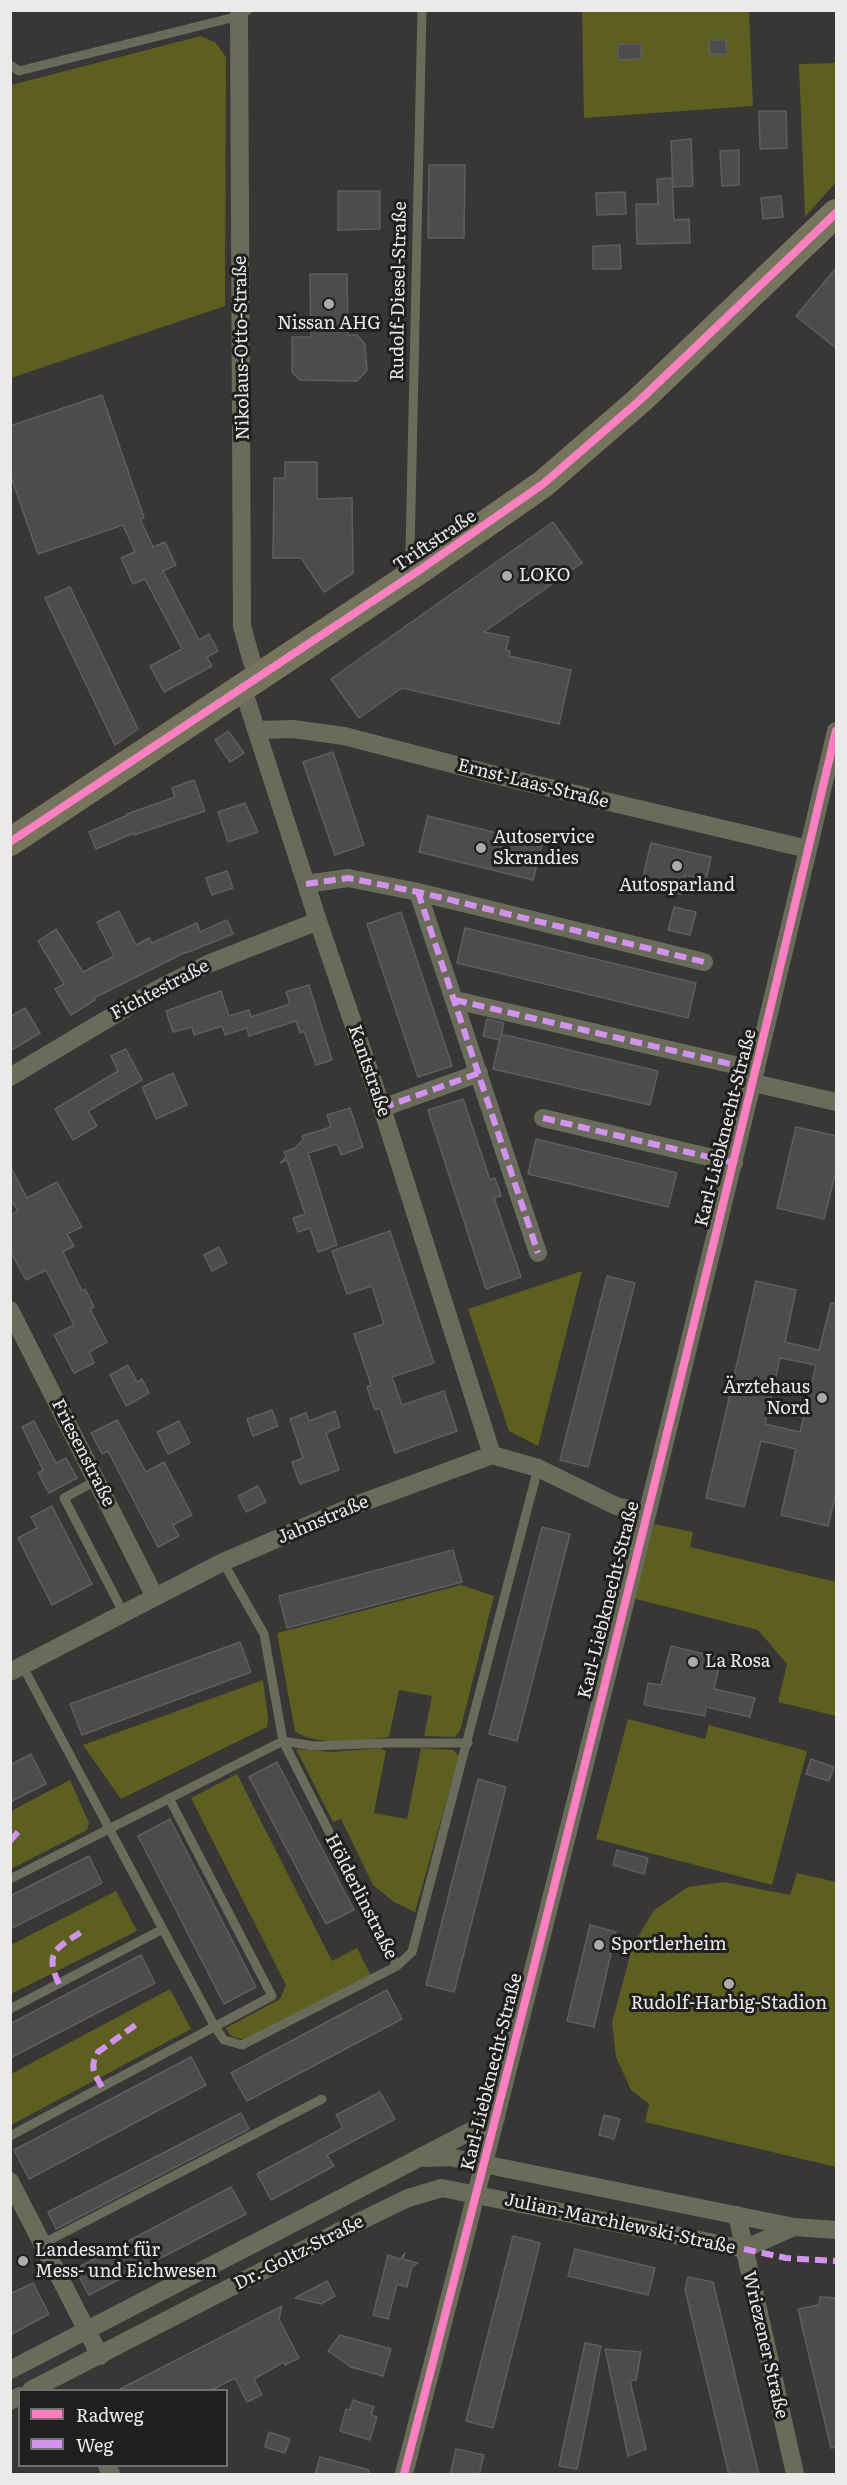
<!DOCTYPE html>
<html>
<head>
<meta charset="utf-8">
<style>
	body { margin:0 }
	#map { position:relative; width:847px; height:2485px; overflow:hidden; background:#383736; font-family:Literata,serif }
	canvas { display:block }
	.frame { position:absolute; inset:0; border:12px solid #eceae9; pointer-events:none }
	.legend { position:absolute; left:18px; top:2389px; width:210px; height:78px; box-sizing:border-box; background:#201f1e; border:2px solid #72706f; margin:0; padding:8px 10px; list-style:none; font-size:18px; color:#eceae9 }
	.legend li { display:flex; align-items:center; gap:12px; height:30px }
	.legend b { width:30px; border:2px solid #72706f }
</style>
</head>
<body>
<div id="map">
<canvas width="847" height="2485"></canvas>
<div class="frame"></div>
<ul class="legend">
<li><b style="height:8px;background:#ff80c0"></b>Radweg</li>
<li><b style="height:8px;background:#d193ec"></b>Weg</li>
</ul>
</div>
<script>
const context = document.querySelector('canvas').getContext('2d');
context.lineJoin = 'round';
function paint(path, color) { context.fillStyle = color; context.fill(path, 'evenodd'); }
function stroke(path, color, width, dash) { context.strokeStyle = color; context.lineWidth = width; context.lineCap = dash ? 'butt' : 'round'; context.setLineDash(dash || []); context.stroke(path); }
function drawText(font, color, halo, rows, align = 'center') {
  context.font = font + ' Literata,serif'; context.lineWidth = 6; context.setLineDash([]); context.textBaseline = 'middle'; context.strokeStyle = halo; context.fillStyle = color; for (const [text, x, y, turn = 0] of rows) {
    context.save(); context.translate(x, y); context.rotate((+turn || 0) * Math.PI / 180); context.textAlign = isNaN(turn) ? turn : align; if (halo) context.strokeText(text, 0, 0); context.fillText(text, 0, 0); context.restore();
  }
}
const green = new Path2D(`
	M582,11H749L753,106L584,118Z
	M201,36L216,43L226,57L225,306L11,378V85Z
	M836,63V182L805,217L799,64Z
	M582,1271L538,1446L509,1431L468,1309Z
	M654,1524L693,1532L690,1547L836,1582V1716L778,1702L787,1664L758,1630L632,1598Z
	M461,1585L494,1596L460,1731L455,1737L424,1736L432,1696L399,1690L389,1737C365,1740 314,1747 295,1731L277,1633Z
	M263,1680L268,1718L267,1727L121,1799L83,1745Z
	M628,1719L705,1739L709,1725L807,1751L772,1885L596,1839Z
	M380,1748L386,1751L374,1813L407,1819L421,1748L453,1750L459,1756L415,1912L394,1902L373,1885L341,1819L333,1822L296,1749L333,1752Z
	M237,1774L332,1961L357,1948L371,1976L245,2040L231,2036L226,2028L280,1999L286,1985L191,1798Z
	M70,1780L89,1823L87,1830L11,1869V1811Z
	M797,1873L836,1882V2167L645,2122L649,2104L631,2090L616,2057L612,2022L633,1945L654,1910L688,1887L724,1882L790,1895Z
	M116,1891L137,1931L11,1994V1945Z
	M170,1989L191,2029L11,2125V2074Z`);
const building = new Path2D(`
	M709,40H726V54H710Z
	M618,44H641V59L618,60Z
	M759,111H786L787,148L760,149Z
	M691,139L693,186L673,187L671,141Z
	M739,150V185L722,186L720,151Z
	M429,165H465L464,238H428Z
	M672,178L674,220L689,219L690,243L637,244L636,204H658L657,179Z
	M338,191H380V229L338,230Z
	M625,192L626,214L597,215L596,193Z
	M781,196L783,217L763,219L761,198Z
	M620,245L621,269H593V246Z
	M837,267V349L796,316Z
	M310,274H347L348,335H357L365,344L367,370L357,381L300,380L292,372V337H311Z
	M102,395L144,518L140,519L153,547L165,542L176,565L163,571L199,640L209,634L218,651L207,657L212,666L164,692L150,666L182,649L145,579L133,584L121,558L135,552L123,525L38,554L10,474V426Z
	M285,462H317V499L352,498L353,573L324,592L301,558H273L274,478H285Z
	M553,522L582,563L484,632L509,637L506,650L510,651L509,656L571,670L559,724L402,688L359,718L331,679Z
	M70,587L138,729L115,745L45,598Z
	M228,731L244,753L230,762L215,740Z
	M333,752L364,845L335,855L303,762Z
	M194,780L205,811L134,835V833L96,849L89,832L128,815L127,814L175,797L172,788Z
	M245,803L258,832L228,842L218,812Z
	M428,816L542,844L533,880L419,852Z
	M651,843L711,857L706,880L685,875L681,894L641,885Z
	M227,871L233,888L212,895L206,878Z
	M674,907L696,912L690,935L668,930Z
	M119,911L136,945L149,938L152,943L197,923L200,932L227,920L233,934L186,953V952L94,998L95,1000L71,1015L55,989L64,984L38,941L56,929L83,972L114,956L97,922Z
	M401,912L452,1066L418,1077L367,924Z
	M465,928L696,983L688,1018L457,963Z
	M309,985L332,1060L316,1065L304,1031L300,1033L296,1021L249,1036L247,1028L225,1035L222,1026L194,1035L192,1027L173,1032L166,1011L221,991L229,1016L249,1010L251,1017L290,1004L286,992Z
	M25,1008L40,1033L10,1051V1017Z
	M487,1019L504,1023L500,1040L483,1036Z
	M501,1034L658,1071L650,1105L493,1069Z
	M126,1049L142,1080L88,1111L97,1126L73,1140L55,1109L118,1071L111,1056Z
	M173,1073L187,1105L156,1119L142,1087Z
	M463,1099L490,1180L495,1178L499,1189L501,1196L494,1198L521,1277L486,1289L428,1110Z
	M350,1108L363,1147L341,1155L337,1144L308,1153L337,1245L318,1252L310,1228L298,1232L293,1218L305,1214L287,1160L280,1163L286,1157L284,1152L295,1148L303,1140L302,1136L331,1127L327,1115Z
	M796,1127L837,1136V1167L824,1219L777,1208Z
	M536,1139L677,1173L668,1207L528,1174Z
	M10,1166L27,1198L57,1182L82,1227L67,1234L74,1246L63,1252L82,1291L85,1289L94,1307L90,1309L107,1342L89,1352L94,1363L74,1373L54,1335L74,1325L46,1270L26,1280L10,1251V1215L18,1211L10,1198Z
	M390,1231L434,1363L392,1377L402,1405L444,1391L457,1431L395,1453L380,1408L375,1410L371,1399L367,1387L371,1385L354,1334L384,1324L372,1286L347,1294L332,1251Z
	M219,1247L227,1263L212,1271L204,1255Z
	M607,1276L635,1283L588,1467L560,1460Z
	M756,1281L796,1290L785,1342L819,1350L831,1303H837V1489L828,1526L781,1515L796,1449L761,1441L744,1507L706,1498ZM780,1358L816,1365L800,1432L765,1424Z
	M128,1365L137,1382L142,1379L149,1393L126,1406L110,1375Z
	M272,1410L278,1426L253,1436L247,1419Z
	M335,1411L340,1427L326,1433L339,1470L300,1484L292,1462L303,1458L290,1419L306,1413L309,1421Z
	M117,1420L146,1472L164,1462L192,1515L173,1525L179,1536L158,1547L108,1451L102,1454L91,1433Z
	M34,1421L56,1463L66,1458L77,1478L49,1493L38,1473L43,1470L22,1427Z
	M179,1421L190,1443L168,1454L157,1432Z
	M258,1486L266,1502L246,1512L238,1496Z
	M52,1506L92,1584L52,1605L18,1538L37,1528L31,1517Z
	M542,1527L570,1534L517,1741L489,1734Z
	M453,1550L462,1582L287,1628L279,1596Z
	M240,1642L251,1672L82,1735L70,1704Z
	M671,1646L721,1658L714,1689L755,1698L750,1717L706,1707L705,1716L644,1705L648,1683L661,1685Z
	M31,1754L46,1784L10,1802V1765Z
	M811,1759L834,1767L829,1781L806,1774Z
	M277,1762L354,1910L326,1924L249,1777Z
	M478,1779L506,1787L454,1992L426,1985Z
	M170,1819L256,1987L224,2004L138,1836Z
	M617,1850L648,1858L644,1874L613,1865Z
	M89,1856L102,1883L10,1929V1896Z
	M590,1925L616,1932L594,2027L567,2021Z
	M141,1955L155,1983L10,2058V2024Z
	M387,1990L402,2019L247,2101L231,2073Z
	M191,2057L206,2085L29,2179L14,2150Z
	M380,2092L395,2119L327,2155L334,2166L271,2200L257,2174L343,2128L336,2115Z
	M241,2113L249,2129L56,2229L48,2212Z
	M604,2115L620,2119L614,2139L599,2135Z
	M231,2187L246,2214L89,2295L75,2269Z
	M513,2236L540,2243L493,2428L466,2421Z
	M575,2249L655,2268L648,2295L568,2276Z
	M405,2253L403,2259L418,2263L412,2267L407,2287L397,2284L388,2319L373,2315L388,2255L400,2259Z
	M688,2277L713,2282L759,2475H729L685,2289Z
	M327,2281L335,2296L321,2304L295,2298Z
	M33,2283L49,2314L10,2335V2294Z
	M820,2297L837,2298V2447L831,2448L798,2309L819,2305Z
	M282,2306L279,2319L299,2358L285,2365L284,2362L254,2379L262,2395L247,2402L235,2378L210,2391H116Z
	M340,2335L391,2349L383,2376L351,2367L328,2351Z
	M585,2343L601,2346L577,2469L559,2466Z
	M605,2349L641,2352L636,2380L630,2381L646,2449L628,2456Z
	M353,2400L374,2407L371,2415L377,2417L370,2440L340,2431L346,2409L350,2410Z
	M269,2432L290,2439L285,2453L265,2447Z
	M456,2449L484,2455L479,2475H450Z
	M320,2457L369,2470L368,2475H315Z`);
const lane = new Path2D(`
	M10,65L19,71L239,16L248,10
	M419,566L410,550L422,10
	M97,1480L64,1498L123,1612
	M223,1562L264,1634L283,1741L314,1746L387,1743H468
	M10,1879L283,1741L397,1966L242,2045L224,2040L215,2027L22,1665
	M397,1966L412,1952L538,1468
	M10,2009L163,1929
	M10,2136L272,1996L169,1798
	M42,2244L322,2099`);
const street = new Path2D(`
	M239,16L242,626L252,662L262,676
	M243,689L318,921L382,1108L492,1455
	M256,730L293,729L344,736L495,775L808,849
	M306,884L348,878L418,892L704,962
	M418,892L538,1253
	M455,1000L756,1070
	M10,1077L156,990L208,964L318,921
	M754,1083L836,1102
	M382,1108L479,1073
	M543,1118L734,1163
	M10,1310L155,1597
	M10,1672L223,1562L353,1506L492,1455L538,1468L616,1506L647,1513
	M425,2158L449,2157L794,2227L836,2230
	M10,2181L100,2356
	M737,2215L795,2474
	M10,2370L496,2118
	M31,2390L342,2230L408,2198L442,2188L744,2249L794,2227
	M10,2401L20,2396
	M107,2466L111,2474
	M404,2474C554,1895 699,1314 836,731`);
const primary = new Path2D(`
	M10,842L421,569L543,484L640,400L836,213`);
const quiet = new Path2D(`
	M306,884L348,878L418,892L704,962
	M418,892L538,1253
	M455,1000L756,1070
	M382,1108L479,1073
	M543,1118L734,1163
	M10,1841L19,1831
	M59,1984C43,1950 58,1948 84,1930
	M102,2087C94,2073 89,2067 98,2052L137,2024
	M744,2249L786,2258L836,2261`);
const cycleway = new Path2D(`
	M10,842L421,569L543,484L640,400L836,213
	M404,2474C554,1895 699,1314 836,731`);
const markers = [
	[329,304,6,"#adabaa"],
	[507,576,6,"#adabaa"],
	[481,848,6,"#adabaa"],
	[677,866,6,"#adabaa"],
	[822,1398,6,"#adabaa"],
	[693,1662,6,"#adabaa"],
	[599,1945,6,"#adabaa"],
	[729,1984,6,"#adabaa"],
	[23,2261,6,"#adabaa"]
];
const streetNames = [
	["Rudolf-Diesel-Straße",399,291,-89],
	["Nikolaus-Otto-Straße",242,348,-91],
	["Triftstraße",435,541,-34],
	["Ernst-Laas-Straße",533,784,14],
	["Fichtestraße",160,990,-28],
	["Kantstraße",369,1071,71],
	["Karl-Liebknecht-Straße",726,1128,-76],
	["Friesenstraße",83,1453,63],
	["Jahnstraße",323,1520,-23],
	["Karl-Liebknecht-Straße",609,1600,-76],
	["Hölderlinstraße",361,1897,63],
	["Karl-Liebknecht-Straße",492,2072,-76],
	["Julian-Marchlewski-Straße",620,2224,12],
	["Dr.-Goltz-Straße",299,2253,-27],
	["Wriezener Straße",765,2345,77]
];
const poiNames = [
	["Nissan AHG",329,324,"center"],
	["LOKO",519,576],
	["Autoservice",493,838],
	["Skrandies",493,859],
	["Autosparland",677,886,"center"],
	["Ärztehaus",810,1388,"right"],
	["Nord",810,1409,"right"],
	["La Rosa",705,1662],
	["Sportlerheim",611,1945],
	["Rudolf-Harbig-Stadion",729,2004,"center"],
	["Landesamt für",35,2251],
	["Mess- und Eichwesen",35,2272]
];
paint(green, '#5c5f1f');
paint(building, '#4d4c4c');
stroke(building, '#5e5e5e', 1.5);
stroke(lane, '#6b6b5c', 9);
stroke(street, '#6b6b5c', 18);
stroke(primary, '#75745d', 28);
stroke(quiet, '#d193ec', 6, [12, 6]);
stroke(cycleway, '#ff80c0', 8);
for (const [x, y, r, color] of markers) { const dot = new Path2D(); dot.arc(x, y, r, 0, 2 * Math.PI); context.fillStyle = color; context.fill(dot); stroke(dot, '#201f1e', 2); }
drawText('18px', '#eceae9', '#201f1e', streetNames);
drawText('18px', '#eceae9', '#201f1e', poiNames, 'left');
</script>
</body>
</html>
